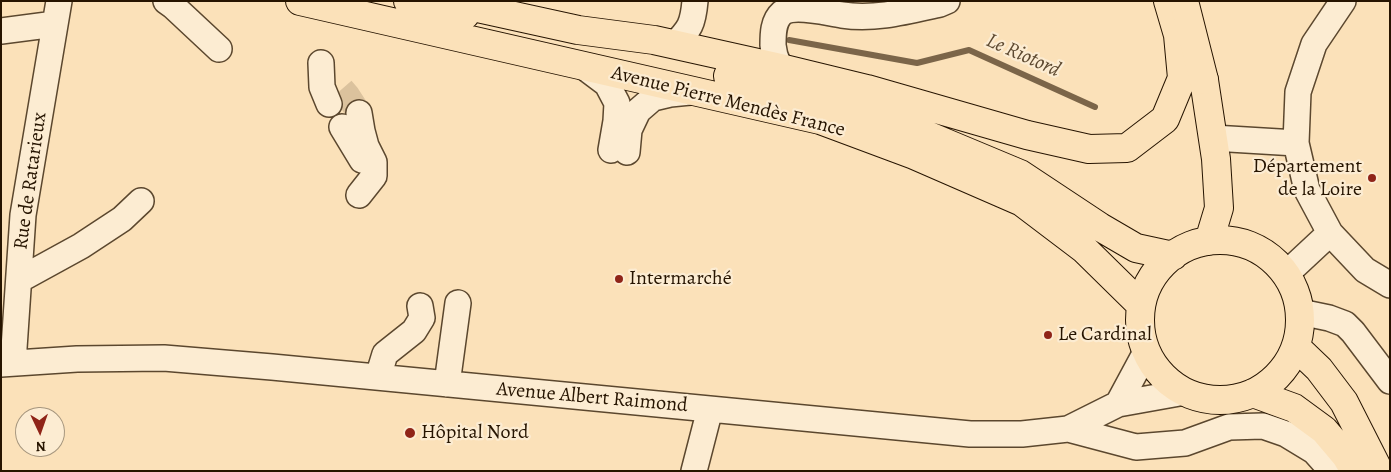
<!DOCTYPE html>
<html>
<head>
<meta charset="utf-8">
<style>
	body { margin:0 }
	#map { position:relative; width:1391px; height:472px; overflow:hidden; background:#fbe1b9; font-family:Alegreya,serif }
	canvas { display:block }
	.frame { position:absolute; inset:0; border:2px solid #261400; pointer-events:none }
	.north { position:absolute; left:15px; top:407px; width:50px; height:50px; box-sizing:border-box; background:#fcecd2; border:1px solid #a6967e; border-radius:50%; rotate:177deg; font-size:14px; font-weight:700; line-height:20px; text-align:center; color:#261400 }
	.north::after { content:''; display:block; margin:auto; width:18px; height:22px; background:#8f2418; clip-path:polygon(50% 0,100% 100%,50% 72%,0 100%) }
</style>
</head>
<body>
<div id="map">
<canvas width="1391" height="472"></canvas>
<div class="frame"></div>
<div class="north">N</div>
</div>
<script>
const context = document.querySelector('canvas').getContext('2d');
context.lineJoin = 'round';
function stroke(path, color, width, dash) { context.strokeStyle = color; context.lineWidth = width; context.lineCap = dash ? 'butt' : 'round'; context.setLineDash(dash || []); context.stroke(path); }
function drawText(font, color, halo, rows, align = 'center') {
  context.font = font + ' Alegreya,serif'; context.lineWidth = 4.5; context.setLineDash([]); context.textBaseline = 'middle'; context.strokeStyle = halo; context.fillStyle = color; for (const [text, x, y, turn = 0] of rows) {
    context.save(); context.translate(x, y); context.rotate((+turn || 0) * Math.PI / 180); context.textAlign = isNaN(turn) ? turn : align; if (halo) context.strokeText(text, 0, 0); context.fillText(text, 0, 0); context.restore();
  }
}
const stream = new Path2D(`
	M789,40L917,63L969,50L1095,107`);
const minorTunnel = new Path2D(`
	M342,89L348,96L359,113`);
const minor = new Path2D(`
	M166,1L173,6L219,49
	M1343,1L1314,44L1298,92L1296,143L1307,190L1330,233L1365,270L1390,285
	M1,31L55,24
	M674,45C690,29 693,24 695,1
	M321,63L322,87L329,104
	M583,66L607,84L617,103L616,121L611,150
	M792,81C781,73 774,58 773,45C773,34 773,21 782,13C795,4 827,13 842,15C876,20 908,11 940,4L947,1
	M342,127L362,160
	M1213,138L1296,143
	M627,152L629,130L638,111L653,98L670,94L690,92
	M359,195L374,176V162L366,146L362,131L359,113
	M1286,274L1330,233
	M19,280L81,246L122,219L141,201
	M1300,312L1329,318L1345,324L1353,332L1390,381
	M13,363L23,215L59,1
	M1,364L77,359L164,358L272,367L970,434H1022L1068,429L1118,404L1146,352
	M378,377L385,354L414,331L422,318L420,306
	M447,384L458,303
	M1118,404L1185,392
	M1068,429L1136,447L1185,443L1229,427L1263,426L1286,434L1314,451L1332,471
	M694,471L710,409`);
const major = new Path2D(`
	M300,1L820,120L914,155L1022,202L1084,249L1141,305
	M408,1L465,15
	M446,1L578,30L654,40L780,68L867,89L1027,135L1089,149L1127,148L1165,119L1182,78L1178,35L1168,1
	M728,76L797,92L905,126L1020,174L1100,227L1136,248L1173,256
	M1204,80L1216,159L1219,208L1209,241
	M1140 320a80 80 0 1 1 160 0a80 80 0 1 1-160 0Z
	M1296,347L1319,369L1344,402L1379,471
	M1253,393L1294,408L1324,430L1346,456L1355,471`);
const highway = new Path2D(`
	M1184,1L1204,80`);
const markers = [
	[1372,178,5,"#8f2418"],
	[619,279,5,"#8f2418"],
	[1048,335,5,"#8f2418"],
	[410,433,6,"#8f2418"]
];
const streetNames = [
	["Avenue Pierre Mendès France",728,102,14],
	["Rue de Ratarieux",31,181,-82],
	["Avenue Albert Raimond",592,398,5]
];
const poiNames = [
	["Département",1362,167,"right"],
	["de la Loire",1362,190,"right"],
	["Intermarché",629,279],
	["Le Cardinal",1058,335],
	["Hôpital Nord",421,433]
];
const waterNames = [
	["Le Riotord",1023,56,24]
];
stroke(stream, '#7b6549', 6);
stroke(minorTunnel, '#dbc29d', 25, [25, 12]);
stroke(minor, '#5b472e', 28);
stroke(major, '#261400', 30);
stroke(highway, '#261400', 30);
stroke(minor, '#fcecd2', 25);
stroke(major, '#fbe1b9', 28);
stroke(highway, '#fbe1b9', 28);
for (const [x, y, r, color] of markers) { const dot = new Path2D(); dot.arc(x, y, r, 0, 2 * Math.PI); context.fillStyle = color; context.fill(dot); stroke(dot, '#fcecd2', 2); }
drawText('20px', '#261400', '#fcecd2', streetNames);
drawText('20px', '#261400', '#fcecd2', poiNames, 'left');
drawText('italic 21px', '#5e4a31', '#fcecd2', waterNames);
</script>
</body>
</html>
